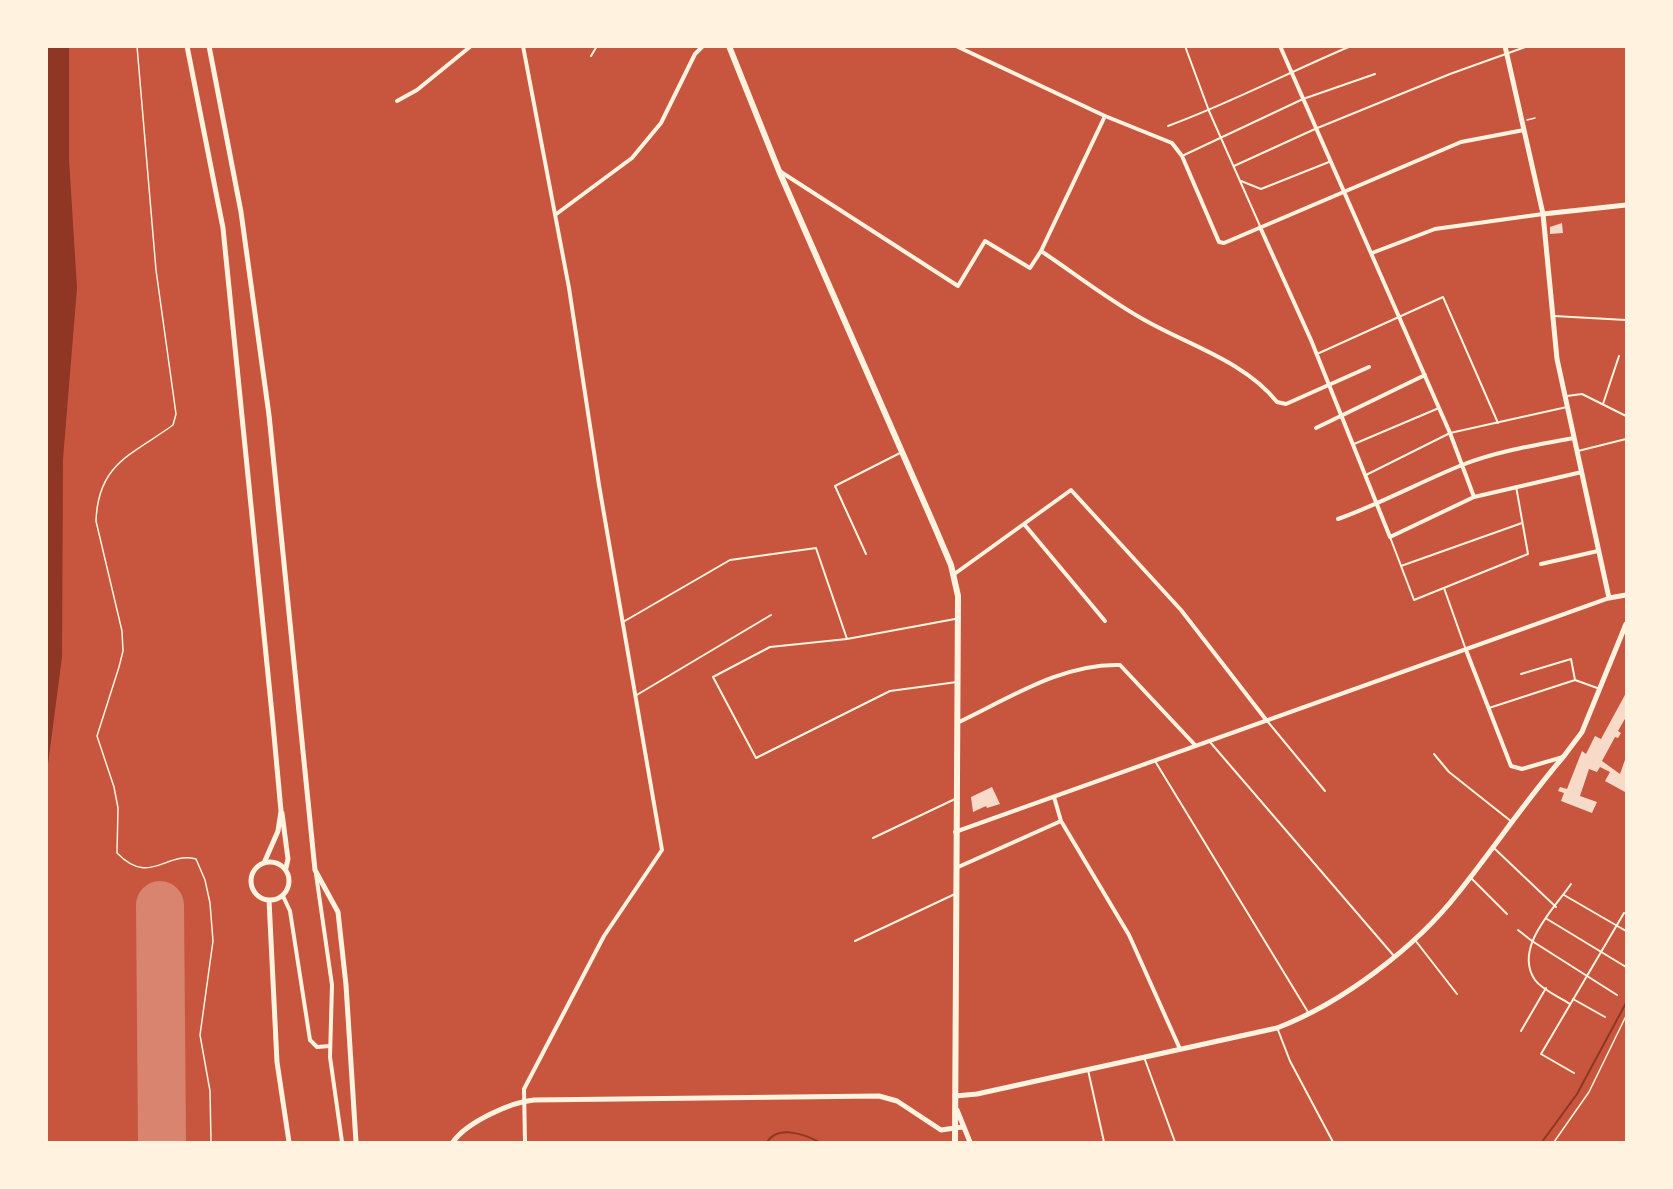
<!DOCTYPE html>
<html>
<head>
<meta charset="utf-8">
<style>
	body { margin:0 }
	#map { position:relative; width:1673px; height:1189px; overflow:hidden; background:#c8553d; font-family:Arial,sans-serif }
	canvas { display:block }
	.frame { position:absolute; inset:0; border:48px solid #fff3e0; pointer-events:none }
</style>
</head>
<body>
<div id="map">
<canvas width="1673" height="1189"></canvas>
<div class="frame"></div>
</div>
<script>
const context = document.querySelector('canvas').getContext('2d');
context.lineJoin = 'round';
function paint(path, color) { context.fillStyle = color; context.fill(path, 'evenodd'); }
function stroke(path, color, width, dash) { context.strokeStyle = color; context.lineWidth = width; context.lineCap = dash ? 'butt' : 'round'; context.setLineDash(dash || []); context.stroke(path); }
const water = new Path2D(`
	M69,47V159L77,288L63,459L62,657L47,772L46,47Z`);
const stream = new Path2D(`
	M767,1142C778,1125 804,1134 819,1142
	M1542,1142L1577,1094L1626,1003`);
const runway = new Path2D(`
	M160,905L162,1142`);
const building = new Path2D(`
	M1562,223L1563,233L1550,234V227Z
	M1626,693V717L1618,731L1621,733L1618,738L1615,737L1602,761L1620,774L1626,757L1625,792L1605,781L1610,772L1600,767L1597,772L1589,769L1580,796L1597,802L1592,813L1561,801L1564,793L1558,791L1560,787L1567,789L1582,751L1586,754L1595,736L1601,739Z
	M992,787L1000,804L987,808L986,806L973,812L971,797Z`);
const path = new Path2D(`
	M137,46L156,270L176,414L173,425C132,455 98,463 96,521L122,631L123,651L119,667L97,736L114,787L118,808L117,853C150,887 165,851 196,859L205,880L210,903L213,941L200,1035L210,1091L211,1142
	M1527,120L1535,118
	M1554,1142L1589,1092L1626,1016`);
const service = new Path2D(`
	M1185,46L1209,111L1260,226
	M591,56L597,46
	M1168,126C1231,103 1289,72 1351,46
	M1182,156L1303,99L1375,74
	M1234,166L1315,129L1450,74L1528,46
	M1241,181L1261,189L1329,162
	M1554,316L1626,320
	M1317,354L1443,297L1498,423
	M1567,396L1582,394L1626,416
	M1603,404L1619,356
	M1354,444L1439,408
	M1578,451L1626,439
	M1366,475L1450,433L1567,407
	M1390,537L1414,600L1528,554L1516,486
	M866,554L835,486L900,453
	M1401,566L1522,523
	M1444,588L1466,650
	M623,622L730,560L816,548L847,639L955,619
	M847,639L770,647L713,677L756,758L890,691L957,682
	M1521,674L1571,659L1575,680
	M635,696L771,615
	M1489,708L1575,680L1600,689
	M1268,722L1325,791
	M1210,742L1394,956
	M1434,754L1449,772L1512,822
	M1155,761L1308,1012
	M873,838L955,799
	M1495,849L1556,907
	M1470,877L1507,914
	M1564,895L1626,931
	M1547,919L1626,967
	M1518,930L1532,941L1617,995
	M1415,940L1457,994
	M855,941L955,894
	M1573,999L1605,1017
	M1570,1004C1560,997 1542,990 1535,980C1513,948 1554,909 1571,884
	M1278,1030L1290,1061L1333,1142
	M1521,1031L1546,988
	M1144,1057L1175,1142
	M1088,1070L1104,1142
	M1574,1073L1541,1054L1624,913`);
const minor = new Path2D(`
	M523,46L569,288L599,485L662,850L604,936L524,1089L525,1142
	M956,46L1105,116L1041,251C1074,273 1106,298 1141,318C1185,344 1245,361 1277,402L1286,404L1369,367
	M1280,46L1450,433L1474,497
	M397,101L417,90L471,46
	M1105,116L1172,143L1182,156L1219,242L1224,243L1461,142L1524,130
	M781,172L958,286L985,241L1030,268L1041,251
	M555,215L632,158L661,123L695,54L703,46
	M1260,227L1311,340L1390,537L1474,497L1582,472
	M1372,253L1435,229L1543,214
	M1316,428L1425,375
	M1338,519C1380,504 1420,482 1462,465C1497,451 1537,445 1574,438
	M1024,524L1105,621
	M1541,564L1598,551
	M953,575L1071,490L1181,610L1267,721
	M1466,650L1511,766L1522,769L1563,757
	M957,723C1008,699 1062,663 1120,665L1196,746
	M1054,797L1061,821L1129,935L1180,1049
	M955,832L1609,598
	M956,868L1061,821
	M316,874L332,985L330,1057L342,1142
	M283,896L290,911L310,1040L317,1047L330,1046`);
const tertiary = new Path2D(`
	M187,46L223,228L273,724L281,811L278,831L264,863
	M209,46L241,212L269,415L315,870L338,912L346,985L356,1142
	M1505,46L1543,214L1557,359L1609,598L1626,595
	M1543,214L1626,205
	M282,813L288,859L286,868
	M251 881a19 19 0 1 1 38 0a19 19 0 1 1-38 0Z
	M269,900L277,1062L289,1142
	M955,1096L977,1094L1277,1028C1342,1003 1415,948 1458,893C1494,848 1526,800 1564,756L1582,732L1626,624
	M957,1110L970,1142
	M453,1142C467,1122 511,1102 534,1100L879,1096L897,1101L941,1130L962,1127`);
const secondary = new Path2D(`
	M729,46L779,171L934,525L951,565L958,596L955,1142`);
paint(water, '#8f3625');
stroke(stream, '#8f3625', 2);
stroke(runway, '#d8846e', 48);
paint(building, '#f7dbc8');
stroke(path, '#fff3e0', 1.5);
stroke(service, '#fff3e0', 2);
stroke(minor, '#fff3e0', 4);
stroke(tertiary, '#fff3e0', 5);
stroke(secondary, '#fff3e0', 6);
</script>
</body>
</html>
